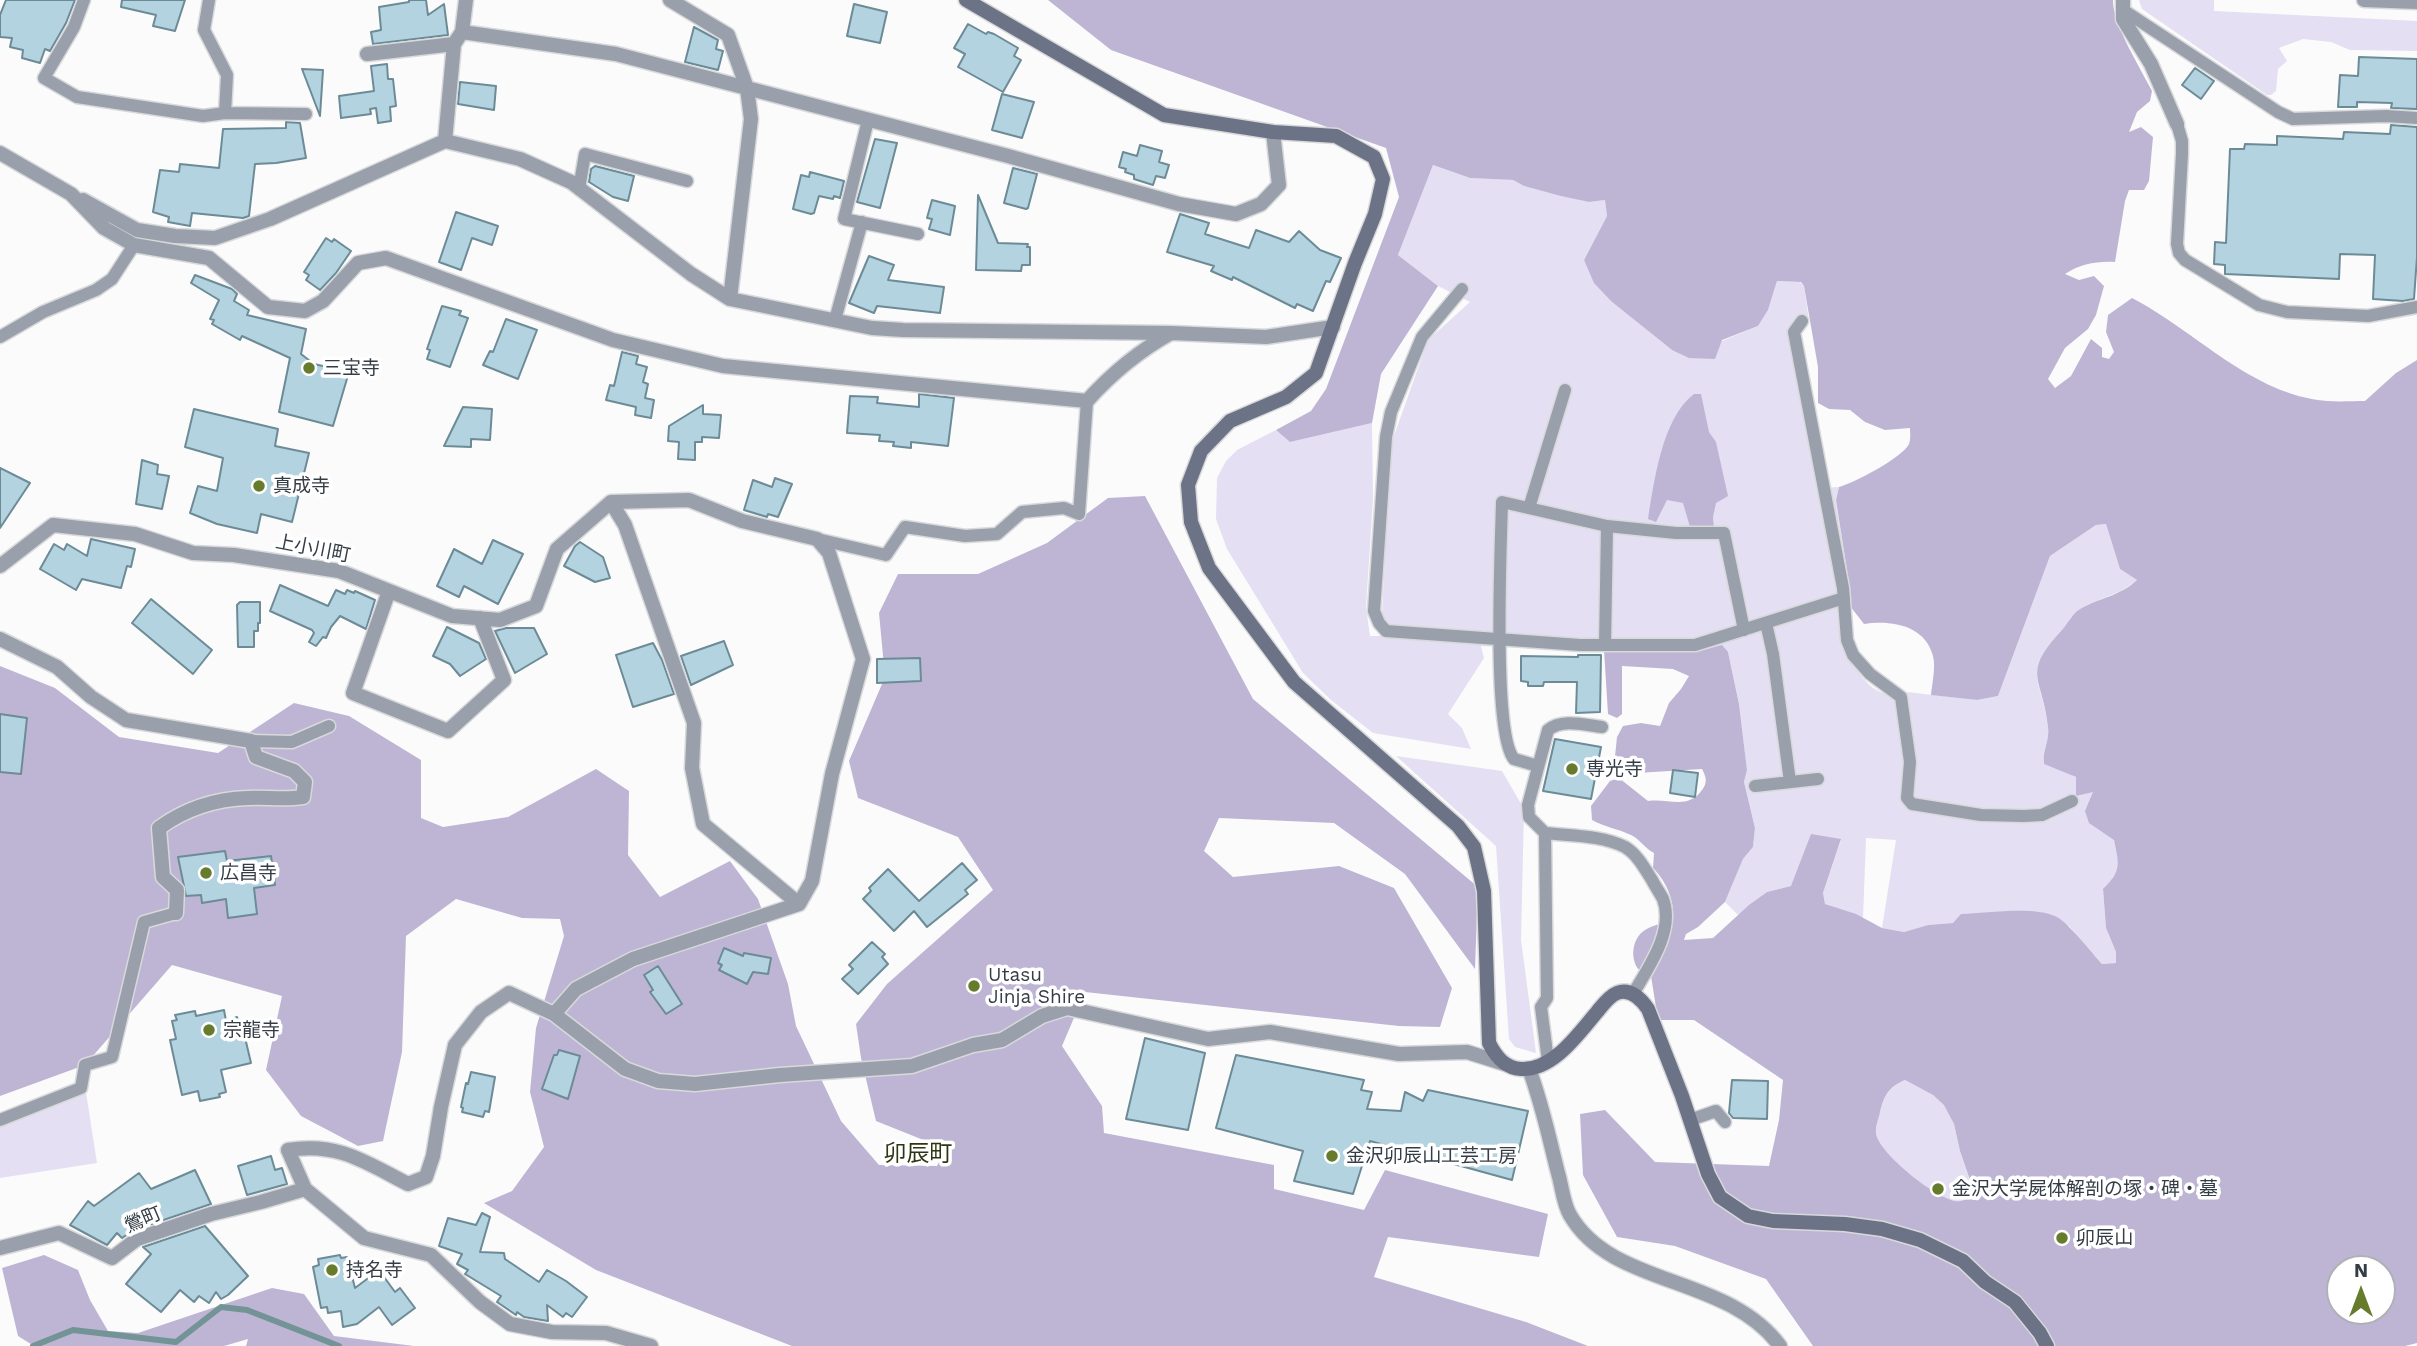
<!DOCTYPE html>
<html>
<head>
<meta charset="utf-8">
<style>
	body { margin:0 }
	#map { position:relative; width:2417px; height:1346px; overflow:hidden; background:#fbfbfb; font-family:"Work Sans",sans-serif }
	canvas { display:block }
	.north { position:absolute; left:2326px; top:1255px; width:70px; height:70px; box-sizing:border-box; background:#fff; border:2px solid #aeb1b5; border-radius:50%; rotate:0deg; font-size:19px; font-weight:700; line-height:28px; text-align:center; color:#343d46 }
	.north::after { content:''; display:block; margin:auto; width:24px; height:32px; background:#677b2c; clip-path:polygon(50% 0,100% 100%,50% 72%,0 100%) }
</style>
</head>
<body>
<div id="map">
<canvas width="2417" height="1346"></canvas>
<div class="north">N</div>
</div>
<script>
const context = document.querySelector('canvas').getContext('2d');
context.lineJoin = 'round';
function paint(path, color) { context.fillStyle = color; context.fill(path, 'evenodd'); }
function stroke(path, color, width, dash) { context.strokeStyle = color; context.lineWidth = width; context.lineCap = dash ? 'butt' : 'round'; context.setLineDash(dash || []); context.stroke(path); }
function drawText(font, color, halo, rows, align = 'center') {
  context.font = font + ' "Work Sans","Noto Sans JP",sans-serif'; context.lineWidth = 7; context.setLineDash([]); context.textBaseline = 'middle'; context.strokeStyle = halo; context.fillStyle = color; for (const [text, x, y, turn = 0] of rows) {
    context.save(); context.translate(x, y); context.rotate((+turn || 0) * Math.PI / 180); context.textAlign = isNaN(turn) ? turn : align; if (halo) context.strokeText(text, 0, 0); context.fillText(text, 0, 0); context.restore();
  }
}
const green = new Path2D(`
	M2139,0H2214V11L2417,21V51L2350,50L2331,42L2303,39L2279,48L2287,61L2278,69L2276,91L2271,95H2267L2142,9Z
	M1433,165L1470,178L1513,180L1524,186L1589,202L1605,200L1607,216L1584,260L1612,302L1672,350L1722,341L1758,326L1768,310L1777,281L1800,282L1804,286L1809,321L1800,332L1819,488L1839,487L1836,500L1849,583L1836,586C1840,616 1847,669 1873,688C1879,692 1887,694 1893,697L1898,691L1977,700L1998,696L2050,556L2096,525L2106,524L2120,569L2137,580C2118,596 2100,597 2080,609C2073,613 2068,623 2063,629C2020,675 2042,676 2048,727C2050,740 2042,751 2044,764C2062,770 2079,776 2092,791C2101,801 2122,854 2119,868C2117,877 2109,884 2103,890L2106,928L2116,952V963L2102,964L2069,926L1953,923L1928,925L1904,932L1882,928L1896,840L1866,838L1863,918L1825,904L1823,893L1841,840L1791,886L1767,892L1738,915L1725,902L1743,859L1753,847L1755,828L1744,782L1747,770L1739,704L1728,652L1707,647L1699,651H1604L1481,646L1484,658L1448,714L1462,728L1471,749L1373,733L1331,700L1303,673L1227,549L1216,519L1217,478L1226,461L1237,450L1276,430L1290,442L1372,423L1373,499L1366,607L1370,636H1381L1390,447L1428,340L1470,302L1438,286L1398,255Z
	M1396,756L1502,771L1524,809L1521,940L1536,1053L1515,1047L1509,1039L1496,846Z
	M1905,1080L1933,1095L1945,1105L1954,1124L1960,1151L1973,1190L1967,1199C1964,1200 1960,1202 1956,1201C1937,1199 1878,1153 1876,1133C1875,1127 1879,1118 1880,1111C1884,1095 1890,1087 1905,1080Z
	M85,1086L97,1163L0,1178V1125Z`);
const forest = new Path2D(`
	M1048,0H2113C2112,23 2141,69 2152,91L2150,101L2137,112L2129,132L2141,127L2153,137L2149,181L2144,190H2129L2125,201L2115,262C2097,261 2080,264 2065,274L2079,280L2094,276L2104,286L2096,315L2088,329L2065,348L2048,379L2055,388L2071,376L2091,339L2102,348V357L2109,359L2114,352L2106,332L2108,315L2132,298C2196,331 2252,395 2327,401C2340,402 2353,401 2365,401L2396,373L2417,360V1343L2405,1346H1813L1766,1279L1675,1246L1617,1237L1583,1175L1580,1114L1605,1110L1655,1162L1769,1166L1779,1120L1783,1080L1694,1020H1658L1651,976C1648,974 1643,974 1640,971C1629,960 1632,938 1645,930C1653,925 1663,923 1673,922C1675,902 1667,882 1653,868L1654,853C1645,849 1640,839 1631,835C1618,829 1605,827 1592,820L1591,806L1610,781L1619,778L1648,801C1669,798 1688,810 1702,790C1708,782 1706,777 1702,769L1637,773L1622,768L1615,756L1617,737L1623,726L1641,723L1660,726L1669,703L1681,689L1689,676L1673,669L1622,666V714L1617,718L1608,714L1604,650L1690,644L1699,651L1722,645L1728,652L1739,704L1747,770L1744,782L1755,828L1753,847L1743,859L1725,902L1698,927L1686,934L1684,940L1713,938L1749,905L1767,892L1791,886L1811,834L1841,839L1823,893L1825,904L1856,914L1882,928L1904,932L1928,925L1953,923L1961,914C1987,913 2032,906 2055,916C2067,921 2092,953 2102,964L2116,963V952L2106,928L2103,889C2122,871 2119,864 2114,840L2089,823L2085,811L2093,792L2076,796V777L2044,764C2042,751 2050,740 2048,727C2043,676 2020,675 2062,630C2068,623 2073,613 2080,609C2099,598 2120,596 2137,580L2120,569L2106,524L2096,525L2050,556L1998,696L1977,700L1931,695C1932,684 1936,667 1933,656C1925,625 1891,620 1864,624L1850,606L1849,583L1836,500L1839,487C1854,483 1902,458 1909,444C1911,439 1910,433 1910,428L1885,430L1865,422L1850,410L1829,409L1818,403V367L1804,286L1801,282L1777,281L1768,310L1758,326L1722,340L1715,359L1689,358L1672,350L1612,302L1594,283L1584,260L1607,216L1605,200L1589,202L1561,196L1524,186L1513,180L1470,178L1433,165L1398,255L1438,286L1381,374L1372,423L1290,442L1276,430L1311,411L1326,389L1399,197L1386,148L1111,50ZM1905,1080L1933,1095L1944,1105L1954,1124L1960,1151L1973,1189L1967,1199C1963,1200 1960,1202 1956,1201C1937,1199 1878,1153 1876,1133C1875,1127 1879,1118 1880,1112C1884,1095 1889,1087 1905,1080ZM2340,1269H2382V1311H2340Z
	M1694,394H1701L1709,432L1716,442L1728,496L1716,503L1713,517L1714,530L1690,527L1683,503L1667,500L1656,522L1648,519C1654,482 1662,418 1694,394Z
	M1145,496L1253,699L1478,887L1475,969L1405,874L1334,823L1219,818L1204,851L1233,877L1339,866L1394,888L1452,988L1440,1027L1399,1026L1085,992L1062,1046L1102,1106L1104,1133L1274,1165V1189L1364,1210L1385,1170L1548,1214L1539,1257L1388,1237L1374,1277L1526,1322L1588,1346H792L596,1270L484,1203L512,1191L544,1147L530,1092L536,1028L564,936L560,919L522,918L456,899L406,936L402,1052L383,1141L358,1146L301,1116L266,1070L282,996L172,965L85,1065L0,1096V666L55,688L119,737L218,753L294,703L349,716L421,760V818L443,827L508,817L596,769L629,791L628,855L660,897L730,861L758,899L788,984L796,1026L841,1121L879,1165L937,1166L946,1149L876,1121L861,1058L856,1024L887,984L993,890L958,837L858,798L849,761L885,677L879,613L898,574H978L1047,543L1108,498Z
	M44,1255L78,1270L90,1300L108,1331L138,1333L272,1288L304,1294L334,1336L414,1346H246L248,1339L224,1346H34L18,1336L2,1268Z`);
const stream = new Path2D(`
	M33,1346L73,1330L176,1342L221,1307L247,1310L339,1346`);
const building = new Path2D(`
	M6,0H75L66,23L50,51L45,49L40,63L22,58L23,50L10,47L12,38L0,37V15Z
	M122,0H185L175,31L153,26L156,15L121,7Z
	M409,0H426L428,15L444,4L448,35L373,44L371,32L381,30L379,7L409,2Z
	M854,4L887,12L880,43L847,36Z
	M968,24L986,34L988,32L994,34L1018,48L1014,56L1021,60L1003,92L958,67L965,54L954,48Z
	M694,27L718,40L716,49L723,51L718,70L685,62Z
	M2359,57L2417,59V109L2391,108L2392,103L2357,102V107H2338L2340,75L2358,76Z
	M387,64L388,79H393L396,106L390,107L391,121L378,123L376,108L370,109L371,114L341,118L339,96L374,91L371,66Z
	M2195,68L2214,81L2201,99L2182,85Z
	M302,69L323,70L320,116Z
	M460,82L496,86L494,110L458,104Z
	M1002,94L1034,102L1022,138L992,130Z
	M286,122L300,123L306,158L276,163L255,164L249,216L243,218L192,213L190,226L168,222L169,217L153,212L160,170L179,172L180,164L219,168L223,129L286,128Z
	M2391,125L2417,127V257L2414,299L2403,301L2373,299L2375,255L2340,254L2339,279L2225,274V265L2214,264L2215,242L2226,243L2230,149H2244L2245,144L2277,145V136L2343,139L2344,132L2390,134Z
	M875,139L897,143L880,208L857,202Z
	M1140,145L1162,151L1159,162L1169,165L1165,178L1156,176L1153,185L1134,179V175L1125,172L1126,169L1119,167L1123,152L1137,156Z
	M595,166L634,176L628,201L613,197L589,182L591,169Z
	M1013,168L1037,174L1028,208L1026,209L1004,203Z
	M810,172L844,181L840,198L834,196L833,199L819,196L814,213L811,214L793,209L801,175L809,177Z
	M978,195L998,243L1028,244L1027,247H1030V265H1022L1021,271L976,270Z
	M932,200L955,206L950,235L929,229L932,219L927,218Z
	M456,212L498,226L492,245L472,238L461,270L439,262Z
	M1180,214L1209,223L1205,234L1249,248L1256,230L1289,242L1299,231L1320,250L1341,258L1330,282L1326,281L1313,311L1297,304L1295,308L1233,277L1232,280L1211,271L1214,266L1167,252Z
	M326,238L332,242L334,239L351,251L336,273L320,290L306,280L309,275L304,272Z
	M869,256L894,265L888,280L944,287L940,313L877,306L874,313L849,303Z
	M195,275L232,289L237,294L234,301L249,310L247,315L306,329L301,354L314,364L349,372L333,426L279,412L290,358L242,336L240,340L212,324L214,320L210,319L219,300L191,283Z
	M442,306L461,311L459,315L468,318L450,367L427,359L430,350L427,349Z
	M506,319L537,330L518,379L483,365L490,351L493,352Z
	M622,352L638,356L636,364L647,367L643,382L648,384L645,398L654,400L651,418L635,415L636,407L606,400L610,385L614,386Z
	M919,394L954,398L948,446L911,442V448L893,446L894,442L879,441L880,435L847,433L850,396L878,397L877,403L919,407Z
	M703,405V414L721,415L719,438L702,437V442H695V460L678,459L679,442L668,441L669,426Z
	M463,407L492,409L490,440L471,439V447L444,446Z
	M194,409L278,429L275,446L309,453L292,522L261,514L257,533L217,524L190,513L198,486L217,491L223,458L185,447Z
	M142,460L158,465L157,474L169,476L162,509L136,504Z
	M0,468L30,483L0,528Z
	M775,478L792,484L778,517L768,514L767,517L744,510L753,480L772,487Z
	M91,539L135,549L131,567L127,566L121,588L82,579L76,590L40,569L54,544L64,550L67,544L87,556Z
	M493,540L523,554L498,604L464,586L459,597L437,586L454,549L482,564Z
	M580,542L603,557L610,578L595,582L564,566L575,546Z
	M280,585L328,606L336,590L345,594L347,590L354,593L355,591L375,600L366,629L340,616L331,627L326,638L323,637L316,646L309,642L314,633L312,630L270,611Z
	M151,599L212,650L193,674L132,623Z
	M240,602H260V623H258V631H254V647H238L237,605Z
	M447,627L479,643L486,659L460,676L450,664L433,656Z
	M506,628H534L547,654L515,673L495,631Z
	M724,641L733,665L691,685L681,656Z
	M653,643L662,660L674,694L633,707L616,655Z
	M1578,655H1601L1600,712L1576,713L1577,682H1544L1543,686H1528V682L1521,681V656L1578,657Z
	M920,658L921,681L877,683V659Z
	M0,714L27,718L21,774L0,772Z
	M1555,739L1601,747L1591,799L1543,791Z
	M1673,770L1698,773L1695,797L1670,793Z
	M225,851L227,861L271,856L275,885L254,888L257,914L228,918L226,899L202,903L201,895L186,896L178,857Z
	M962,863L977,880L965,890L968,894L927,927L914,911L894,931L863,899L871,891L869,888L888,869L919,901Z
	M872,942L885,954L882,957L888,964L858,994L842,979L853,969L849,965Z
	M724,948L743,956L744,953L771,958L768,974L753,972L747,984L719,970L722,965L718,963Z
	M658,966L682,1004L666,1014L650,992L653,990L644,975Z
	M224,1010L226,1021L237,1017L241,1029H243L251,1063L221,1070L226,1092L219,1094L220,1097L200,1101L198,1091L182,1095L170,1040L176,1039L172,1021L177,1020L175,1015L195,1011L196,1016Z
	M1145,1038L1205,1053L1188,1130L1126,1119Z
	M559,1050L580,1056L568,1099L542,1089L554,1055H557Z
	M1236,1055L1364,1080L1361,1090L1372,1092L1367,1109L1401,1111L1405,1092L1423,1101L1428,1090L1528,1111L1512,1180L1370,1141L1353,1194L1294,1181L1303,1151L1216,1128Z
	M471,1072L495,1077L489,1112L485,1111L483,1117L462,1112L463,1108L461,1107L466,1083L468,1084Z
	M1732,1080L1768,1081L1767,1119L1733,1118L1729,1113Z
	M271,1156L275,1170L282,1168L287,1184L247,1195L238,1166Z
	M195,1170L211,1204L134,1230L122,1238L117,1233L107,1245L70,1225L88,1201L94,1206L139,1173L151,1189Z
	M482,1213L490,1217L480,1252L504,1253L505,1259L539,1282L547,1270L566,1281L587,1297L572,1317L566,1313L563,1317L547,1305L548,1321L524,1317L517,1312L516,1315L497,1302L501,1296L465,1274L468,1270L457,1264L462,1254L439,1246L448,1218L476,1225Z
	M205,1226L248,1276L228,1295L221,1299L216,1292L209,1303L199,1296L194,1302L180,1290L161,1312L126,1284L151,1254L143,1247Z
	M340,1255L341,1258L347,1257L355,1288L379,1270L395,1292L400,1288L415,1308L392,1325L379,1307L357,1324L343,1327L341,1311L328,1313L327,1307L321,1308L313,1267L319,1265L318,1259Z`);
const lane = new Path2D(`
	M84,0L74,27L44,78L77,97L203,116L225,113L227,75L204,30L209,0
	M2123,10L2278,112L2293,119L2386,116L2417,118
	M225,113L306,114
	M868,120L844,219L918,234
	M2177,124L2182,141V154L2177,244L2179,253L2185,260L2259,305L2287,312L2368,316L2417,307
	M579,189L585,154L687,181
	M1462,289L1422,337L1391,412L1386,437L1374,611L1379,623L1386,631L1580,645H1695L1844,598
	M835,320L862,222
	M1802,321L1794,332L1843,588L1847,640L1853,655L1870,674L1901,697L1910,762L1907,798L1912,804L1981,815L2024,816L2042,815L2072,801
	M0,337L43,312L96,290L112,279L134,245
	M1529,508L1565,390
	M1607,526L1676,533H1724L1744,630
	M817,539L886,555L905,527L965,536L997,534L1022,512L1064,508L1079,514L1087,401
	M1766,623L1773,654L1790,782
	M251,741L292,742L329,726
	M1538,766L1514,759C1492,733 1501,545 1502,502L1607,526L1605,645
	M1755,786L1818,779
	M1545,833C1571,836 1602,835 1625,847C1637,854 1645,869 1652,880C1655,886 1660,893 1663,899C1675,931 1648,968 1633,994
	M1548,1061L1541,1007L1547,998L1545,833L1529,817L1528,805L1548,730C1562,718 1585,725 1602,727
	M0,1120L81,1088L85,1065L112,1057L144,922L176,913
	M1690,1120L1716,1111L1725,1122`);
const street = new Path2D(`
	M466,0L462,32L454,44L445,141L520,159L571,182L691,274L730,299L872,328L903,330L1171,333L1266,337L1333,327
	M670,0L728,35L747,88L751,119L730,299
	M2123,0V19L2151,64L2177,124
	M2364,0L2417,2
	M462,32L616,54L1008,156L1179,204L1236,214L1261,204L1279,185L1273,132
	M367,54L454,44
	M0,153L71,194L104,228L134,245L209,258L268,307L305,311L323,301L358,263L386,258L613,340L723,366L1087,401C1112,373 1139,351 1171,333
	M83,200L137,230L175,236L215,238L270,219L445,141
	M611,502L625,525L694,723L692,768L703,824L799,904
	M0,566L53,525L135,534L193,553L234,555L339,571L452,616L500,620L536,606L557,549L611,502
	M389,591L353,693L448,731L504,680L480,618
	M0,639L57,667L91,697L126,720L251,741L256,757L294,771L305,782L303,797C284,800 267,797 248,798C216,799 185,809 159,828L163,877L177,890L176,913
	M554,1014L576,989L633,959L799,904L812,881L832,774L863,659L829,553L817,539L742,521L689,500L611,502
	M1529,1069C1542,1103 1549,1138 1558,1173C1562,1186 1563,1203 1570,1215C1612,1288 1727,1274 1780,1346
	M0,1248L59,1233L112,1258L137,1239L211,1214L261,1202L305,1189
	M651,1346L606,1333L552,1332L510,1324L480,1302L431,1255L364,1238L305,1189L288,1150C338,1142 365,1162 408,1184L426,1177L433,1156L441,1107L455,1045L481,1012L509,993L554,1014L625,1069L658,1081L695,1084L780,1075L912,1066L973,1045L1002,1040L1042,1016L1067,1008L1208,1039L1270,1032L1399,1054L1467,1052L1505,1064`);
const secondary = new Path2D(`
	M966,0L1164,115L1273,132L1336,136L1374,157L1383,179L1375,214L1355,263L1316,373L1286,397L1230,421L1201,451L1188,485L1191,522L1209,568L1294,682L1458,826L1474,847L1484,891L1489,1043C1496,1057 1505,1068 1521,1069C1553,1071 1579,1033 1597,1012C1602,1006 1609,996 1617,993C1630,988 1641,999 1648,1009L1682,1096L1708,1174L1720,1197L1748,1216L1773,1221L1845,1224L1882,1229L1920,1240L1963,1261L1985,1282L2015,1302L2040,1333L2047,1346`);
const markers = [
	[309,368,7,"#677b2c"],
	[259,486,7,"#677b2c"],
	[1572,769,7,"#677b2c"],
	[206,873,7,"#677b2c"],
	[974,986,7,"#677b2c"],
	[209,1030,7,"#677b2c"],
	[1332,1156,7,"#677b2c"],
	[1938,1189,7,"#677b2c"],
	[2062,1238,7,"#677b2c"],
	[332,1270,7,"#677b2c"]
];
const poiNames = [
	["三宝寺",323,368],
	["真成寺",273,486],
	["専光寺",1586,769],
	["広昌寺",220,873],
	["Utasu",988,975],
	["Jinja Shire",988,997],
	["宗龍寺",223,1030],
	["金沢卯辰山工芸工房",1346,1156],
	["金沢大学屍体解剖の塚・碑・墓",1952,1189],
	["卯辰山",2076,1238],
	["持名寺",346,1270]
];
const streetNames = [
	["上小川町",313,549,11],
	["鶯町",143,1220,-23]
];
const quarterNames = [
	["卯辰町",918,1154]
];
paint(green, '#e4dff3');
paint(forest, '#beb5d5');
stroke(stream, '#739496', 6);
paint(building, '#b2d3df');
stroke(building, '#6c8b96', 2);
stroke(lane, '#d7d9da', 15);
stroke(street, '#d7d9da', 17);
stroke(secondary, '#d7d9da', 17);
stroke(lane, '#9a9fac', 12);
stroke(street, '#9a9fac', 14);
stroke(secondary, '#6d7386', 14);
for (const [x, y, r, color] of markers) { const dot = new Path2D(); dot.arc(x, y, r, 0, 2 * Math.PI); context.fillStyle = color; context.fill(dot); stroke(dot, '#fff', 2.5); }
drawText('19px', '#343d46', '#fff', poiNames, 'left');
drawText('19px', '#343d46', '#fff', streetNames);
drawText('23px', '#2c3610', '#fff', quarterNames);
</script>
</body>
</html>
